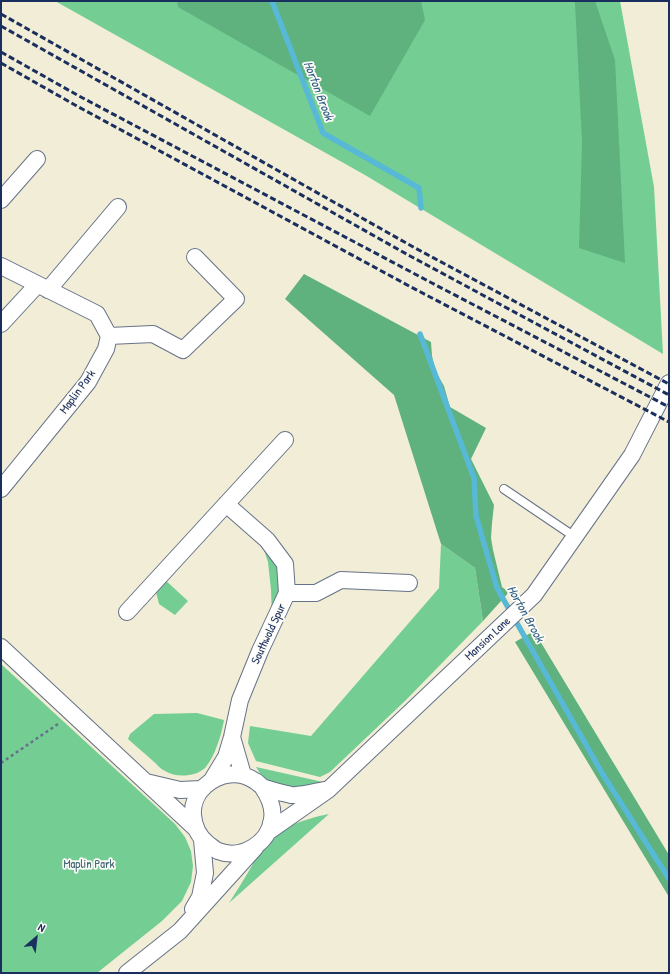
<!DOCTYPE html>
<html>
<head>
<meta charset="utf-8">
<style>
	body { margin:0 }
	#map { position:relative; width:670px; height:974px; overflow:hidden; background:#f1edd6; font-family:"Patrick Hand",sans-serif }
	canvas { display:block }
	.frame { position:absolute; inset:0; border:2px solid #1b2f5e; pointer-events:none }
	.north { position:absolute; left:16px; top:918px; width:40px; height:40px; -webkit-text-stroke:3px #fdfcf7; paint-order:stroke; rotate:28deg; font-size:11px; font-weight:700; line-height:16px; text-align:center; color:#1b2f5e }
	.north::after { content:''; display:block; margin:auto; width:14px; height:18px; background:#1b2f5e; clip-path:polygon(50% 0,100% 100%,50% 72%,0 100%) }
</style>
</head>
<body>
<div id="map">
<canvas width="670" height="974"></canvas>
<div class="frame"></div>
<div class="north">N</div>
</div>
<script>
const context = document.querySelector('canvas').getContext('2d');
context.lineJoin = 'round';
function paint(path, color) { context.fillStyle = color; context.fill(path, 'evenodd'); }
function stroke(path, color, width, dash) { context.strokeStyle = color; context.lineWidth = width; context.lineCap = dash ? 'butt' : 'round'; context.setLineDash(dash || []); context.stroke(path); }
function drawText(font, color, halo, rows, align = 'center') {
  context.font = font + ' "Patrick Hand",sans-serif'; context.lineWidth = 3.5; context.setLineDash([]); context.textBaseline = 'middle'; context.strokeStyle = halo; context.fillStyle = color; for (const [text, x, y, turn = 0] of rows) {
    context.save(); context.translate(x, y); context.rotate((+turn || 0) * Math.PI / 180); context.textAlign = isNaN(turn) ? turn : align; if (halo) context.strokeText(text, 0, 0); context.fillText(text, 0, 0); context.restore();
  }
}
const green = new Path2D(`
	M55,1H620L654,187L663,354L365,175Z
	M261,541L275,556L284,582L272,617L271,590L268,562Z
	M441,544L475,568L483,621L406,700L330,772L320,777L256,761L248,743L250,726L311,736L439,588Z
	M163,578L188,601L175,615L159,604L156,592Z
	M1,664L175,824L185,837L191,851L193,866L191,882L182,901L162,921L97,973H1Z
	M197,713L224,720C222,733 215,757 205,768C195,777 176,778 165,771C160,769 157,764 153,761C145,754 136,746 128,739L130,734L154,714Z
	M256,767L323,782L307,787L289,788L263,778Z
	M329,814L229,903C236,892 243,881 250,869C254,863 256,856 260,850C276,828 304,819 329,814Z`);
const forest = new Path2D(`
	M177,1H421L425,20L370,116L178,7Z
	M574,1H595L615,60L625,263L579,248L582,142L575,3Z
	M304,274L431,342L432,356L436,372L444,386L450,407L486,428L471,459L494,505L492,523L491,538L493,550L502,587L506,590L510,591L483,621L475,568L441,544L394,395L285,299Z
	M534,631L669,855V897L515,642Z`);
const stream = new Path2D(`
	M272,1L323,133L419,188L421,208
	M420,334L474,478L476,516L497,588L602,773L669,879`);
const path = new Path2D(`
	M1,763L58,724`);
const lane = new Path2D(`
	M504,489L575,537`);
const street = new Path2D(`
	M1,200L37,159
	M1,266L97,314L109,336L106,349L88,382L1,489
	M48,290L118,207
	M1,324L37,285
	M109,336L153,334L183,350L236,299L195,257
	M287,593H316L341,580L409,583
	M127,612L285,440
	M1,647L195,828
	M232,737L243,775
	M212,780L226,757L232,737L240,700L260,651L287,593L285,564L267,540L226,504
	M146,782L180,790L201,789
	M263,788C269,797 274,808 272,819C269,844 241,860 218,851C214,849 211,846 208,844C199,837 194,827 193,815C192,804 197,793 205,786C219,773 239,770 255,781C259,783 261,787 265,788C273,791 283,793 291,795C301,796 314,792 324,790
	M268,832L328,790L534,595L632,455L669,383
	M193,909L200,897L205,873L202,840
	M127,973L180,931L255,848`);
const rail = new Path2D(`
	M1,14L415,248L669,384
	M1,26L410,256L669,395
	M1,52L79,96L430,282L669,407
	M1,63L75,105L411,287L669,422`);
const streetNames = [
	["Maplin Park",78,392,-54],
	["Southwold Spur",269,634,-65],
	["Mansion Lane",488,639,-43]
];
const parkNames = [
	["Maplin Park",89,865]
];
const waterNames = [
	["Horton Brook",318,91,69],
	["Horton Brook",525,614,61]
];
paint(green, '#74ce94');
paint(forest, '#5fb17e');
stroke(stream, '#57b9d5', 5.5);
stroke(lane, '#667288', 10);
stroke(street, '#667288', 18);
stroke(path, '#667288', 2.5, [3, 3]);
stroke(lane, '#fff', 8);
stroke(street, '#fff', 16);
stroke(rail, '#1b2f5e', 3, [6, 3]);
drawText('12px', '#1b2f5e', '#fdfcf7', streetNames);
drawText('12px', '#365f6e', '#fdfcf7', parkNames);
drawText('italic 13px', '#305f88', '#fdfcf7', waterNames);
</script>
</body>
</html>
